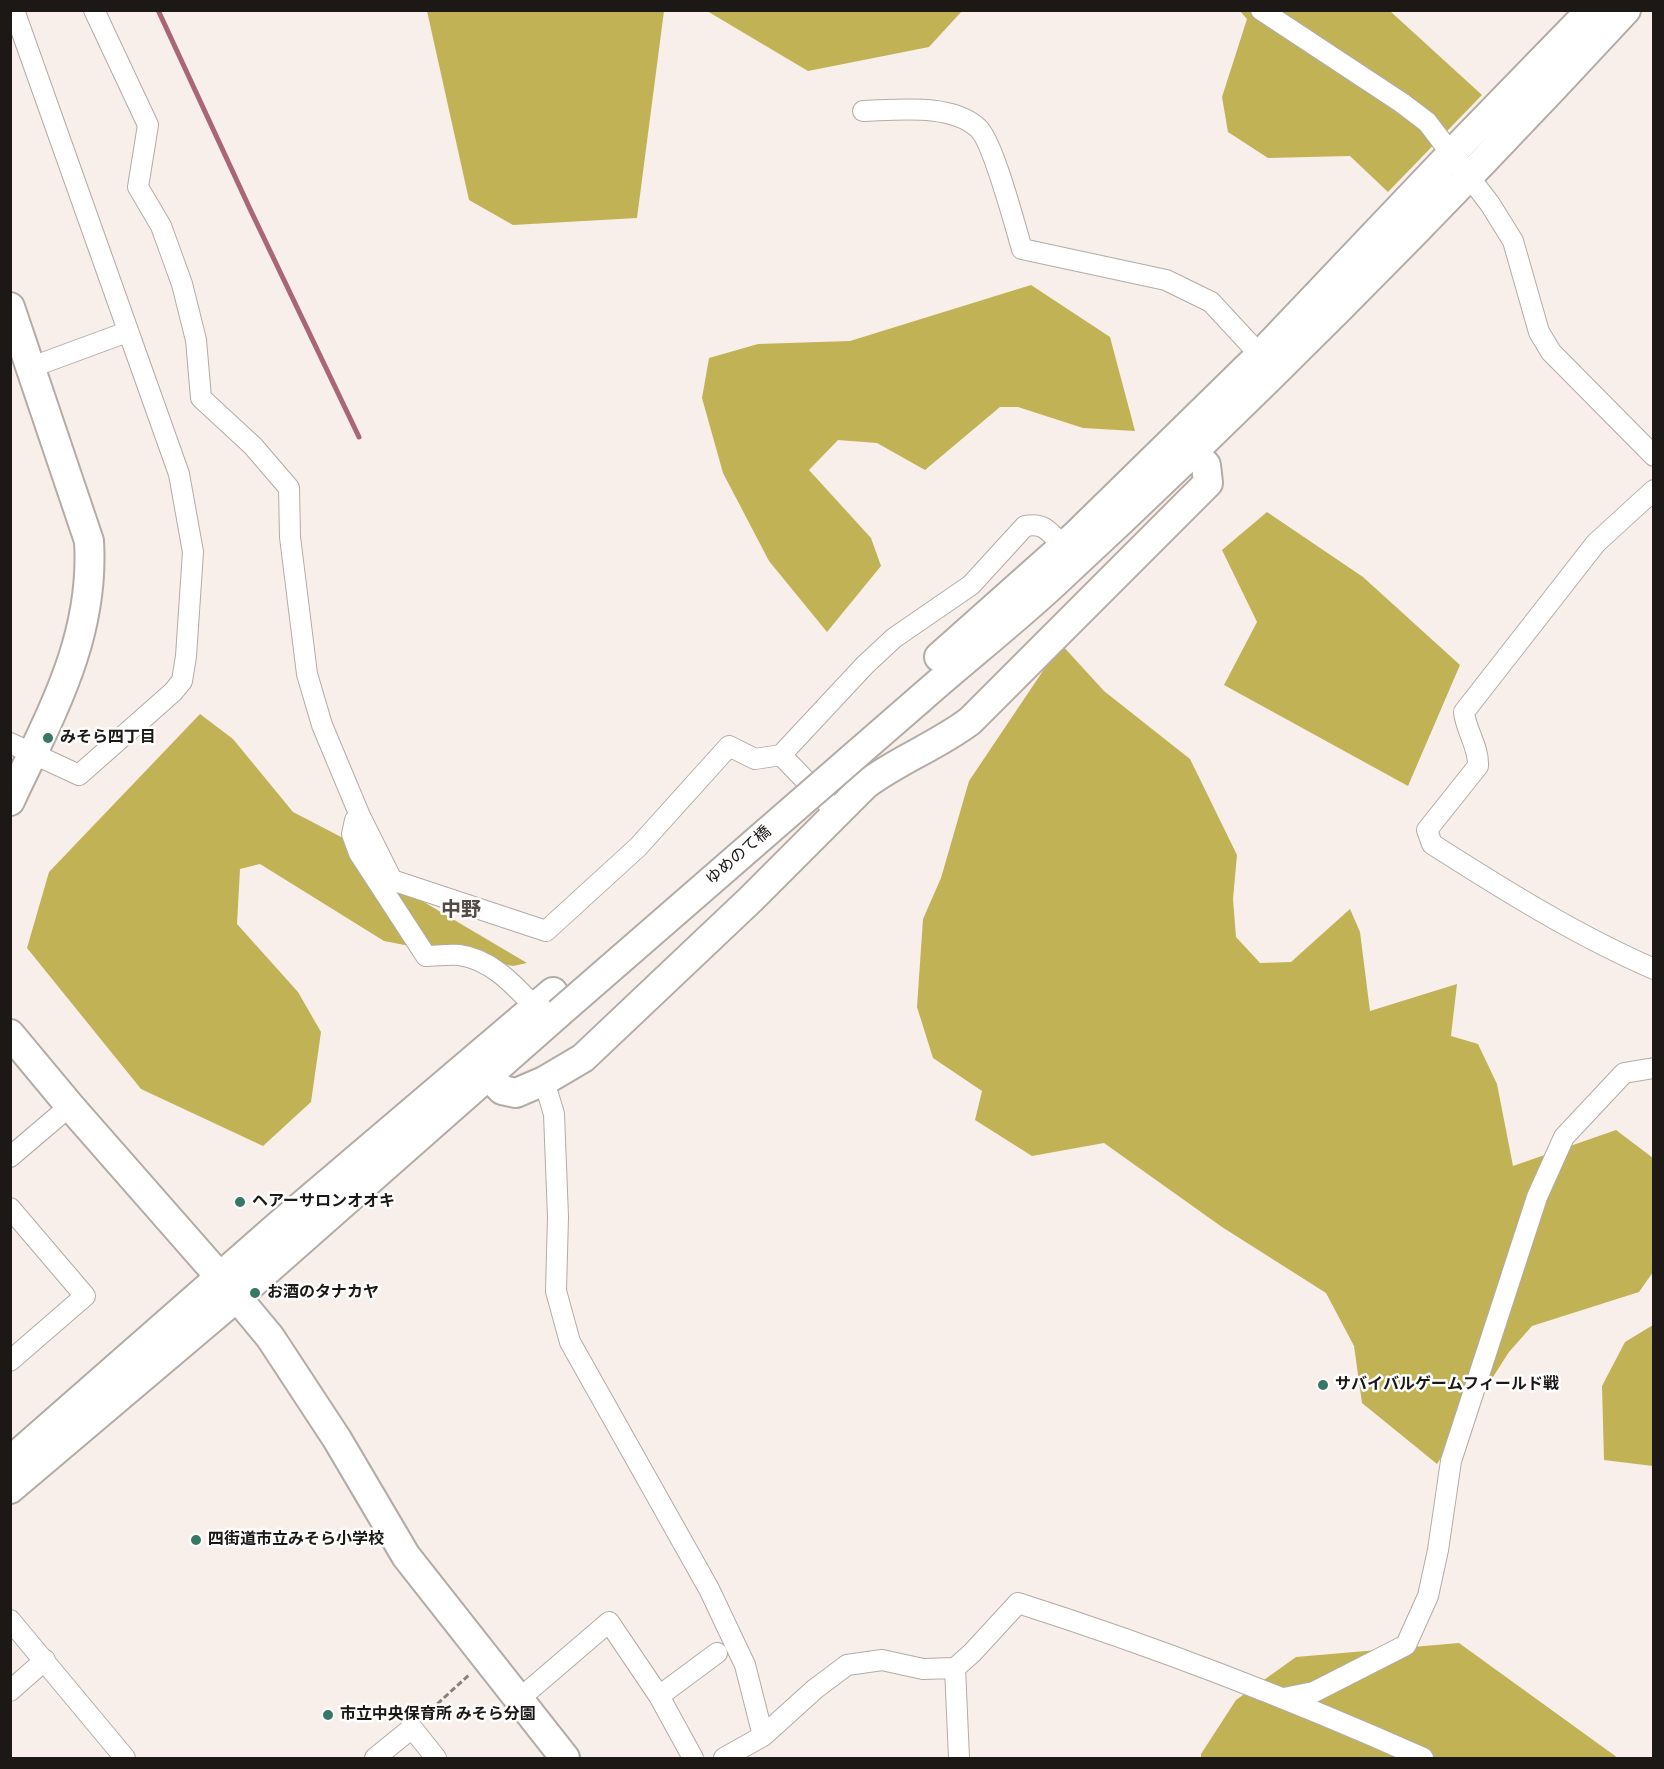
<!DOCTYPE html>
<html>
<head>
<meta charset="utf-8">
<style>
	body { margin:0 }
	#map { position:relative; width:1664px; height:1769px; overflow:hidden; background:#f8efea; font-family:"Roboto Condensed",sans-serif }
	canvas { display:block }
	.frame { position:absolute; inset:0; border:12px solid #1b1816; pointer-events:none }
</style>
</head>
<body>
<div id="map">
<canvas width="1664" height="1769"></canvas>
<div class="frame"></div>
</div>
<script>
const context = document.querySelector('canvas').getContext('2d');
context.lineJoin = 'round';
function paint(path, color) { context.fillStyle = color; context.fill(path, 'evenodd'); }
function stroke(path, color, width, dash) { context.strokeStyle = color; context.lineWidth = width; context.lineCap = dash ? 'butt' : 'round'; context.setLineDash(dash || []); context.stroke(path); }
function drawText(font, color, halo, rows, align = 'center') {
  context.font = font + ' "Roboto Condensed","Noto Sans JP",sans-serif'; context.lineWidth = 5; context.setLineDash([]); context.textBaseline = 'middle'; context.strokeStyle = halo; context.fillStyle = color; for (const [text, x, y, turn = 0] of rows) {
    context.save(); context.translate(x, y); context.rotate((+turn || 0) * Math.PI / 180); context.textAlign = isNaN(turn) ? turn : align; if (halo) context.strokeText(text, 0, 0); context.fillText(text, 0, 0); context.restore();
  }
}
const forest = new Path2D(`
	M1239,10L1390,11L1482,95L1388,192L1350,156L1268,158L1228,132L1222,97L1247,19Z
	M427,11H664L637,218L513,225L469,200Z
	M707,11H962L929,47L808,71Z
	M1031,285L1110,337L1135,431L1083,428L1018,407H1000L925,470L877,443L838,440L809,470L871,538L881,566L827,632L769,561L723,473L702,398L709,358L758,344L850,341Z
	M1267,512L1363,577L1460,665L1408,786L1224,685L1257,622L1222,550Z
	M1061,644L1104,691L1190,759L1237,855L1233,899L1236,937L1260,963L1291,962L1350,909L1360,932L1370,1011L1457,984L1451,1036L1478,1044L1497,1084L1513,1166L1616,1130L1653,1158V1272L1639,1292L1532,1326L1509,1352L1437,1464L1362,1403L1354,1346L1326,1293L1222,1227L1104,1143L1032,1156L975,1120L982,1091L933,1058L917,1007L923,919L941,878L969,781Z
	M200,714L233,739L293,812L347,840L407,892L527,963L513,966L384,941L260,864L240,869L237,924L298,992L321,1032L311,1102L263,1146L141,1089L27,948L49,872Z
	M1653,1325V1466L1604,1460L1602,1386L1625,1342Z
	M1459,1643L1618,1758H1201V1754L1236,1700L1296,1657Z`);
const stream = new Path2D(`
	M158,10L250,209L359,437`);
const path = new Path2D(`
	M424,1716L470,1674`);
const street = new Path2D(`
	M94,10L148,125L138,187L161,226L182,284L196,340L201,398L253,446L289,488L290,537L307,674L322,725L360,816L392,880L546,931L638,847L729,746L755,759L781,755L865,665L894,638L971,585L1025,526C1045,522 1050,533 1063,546
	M1261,10L1402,103L1427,122L1490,204L1513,241L1539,332L1551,352L1654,456
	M863,111C897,110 951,103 978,128C993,141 1015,226 1022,249L1166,280L1211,302L1260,355
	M32,367L127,332
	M1654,490L1596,543L1464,712C1466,731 1479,747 1478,766L1427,830L1432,844C1504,890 1576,935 1654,969
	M10,743L79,775L173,692L182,681L186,656L193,552L179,474L14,10
	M781,755L837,813
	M360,816L355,820L352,834L359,853L426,956C436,956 448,954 459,955C491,959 514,985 535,1007
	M544,1081L554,1114L558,1217L556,1291L570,1342L709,1589L745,1665L763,1736
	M10,1157L70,1106
	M10,1208L85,1296L10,1361
	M10,1620L125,1758
	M955,1668L959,1758
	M10,1691L45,1660
	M659,1696L717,1653
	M1284,1698L1314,1692L1406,1645L1428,1596L1438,1550L1451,1461L1537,1197L1564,1137L1624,1073L1654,1068
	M518,1700L609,1622L659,1696L693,1758
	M375,1758L412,1728L436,1758
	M724,1758L763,1736L815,1689L847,1665L882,1660L923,1669L955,1668L972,1653L1018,1603C1156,1647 1291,1699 1423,1758`);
const secondary = new Path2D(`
	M10,307L89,541C95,639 50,715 10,801
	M939,657L1075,536L1260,355L1452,153L1591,10
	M920,699C962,662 1006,627 1048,589C1248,404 1441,210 1626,10
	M10,1034L70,1106L220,1277L270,1337L337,1439L406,1556L565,1758
	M488,1075L502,1090L516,1093L544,1081L583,1058L751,899L865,785C898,760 937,746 970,721L1208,483L1206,465L1193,451
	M10,1461L279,1225L553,992
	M10,1489L237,1297L559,1013`);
const secondaryBridge = new Path2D(`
	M559,1013L920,699`);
const markers = [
	[48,738,6,"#377766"],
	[240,1202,6,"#377766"],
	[255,1293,6,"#377766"],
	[1323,1385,6,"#377766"],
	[196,1540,6,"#377766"],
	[328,1715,6,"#377766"]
];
const poiNames = [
	["みそら四丁目",60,738],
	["ヘアーサロンオオキ",252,1202],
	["お酒のタナカヤ",267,1293],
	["サバイバルゲームフィールド戦",1335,1385],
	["四街道市立みそら小学校",208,1540],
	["市立中央保育所 みそら分園",340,1715]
];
const streetNames = [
	["ゆめのて橋",739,856,-41]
];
const quarterNames = [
	["中野",461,911]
];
paint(forest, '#c1b255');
stroke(stream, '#a86676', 5);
stroke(street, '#b3aba6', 22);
stroke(secondary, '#b3aba6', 32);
stroke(path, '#88827e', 3, [6, 3]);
stroke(street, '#fff', 20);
stroke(secondary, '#fff', 28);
stroke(secondaryBridge, '#b3aba6', 32, []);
stroke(secondaryBridge, '#fff', 28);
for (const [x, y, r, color] of markers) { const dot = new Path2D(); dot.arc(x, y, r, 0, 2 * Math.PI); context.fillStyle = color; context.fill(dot); stroke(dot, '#fefefe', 2); }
drawText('bold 16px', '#1b1816', '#fefefe', poiNames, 'left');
drawText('16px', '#1b1816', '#fefefe', streetNames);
drawText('bold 20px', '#524b46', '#fefefe', quarterNames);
</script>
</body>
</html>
